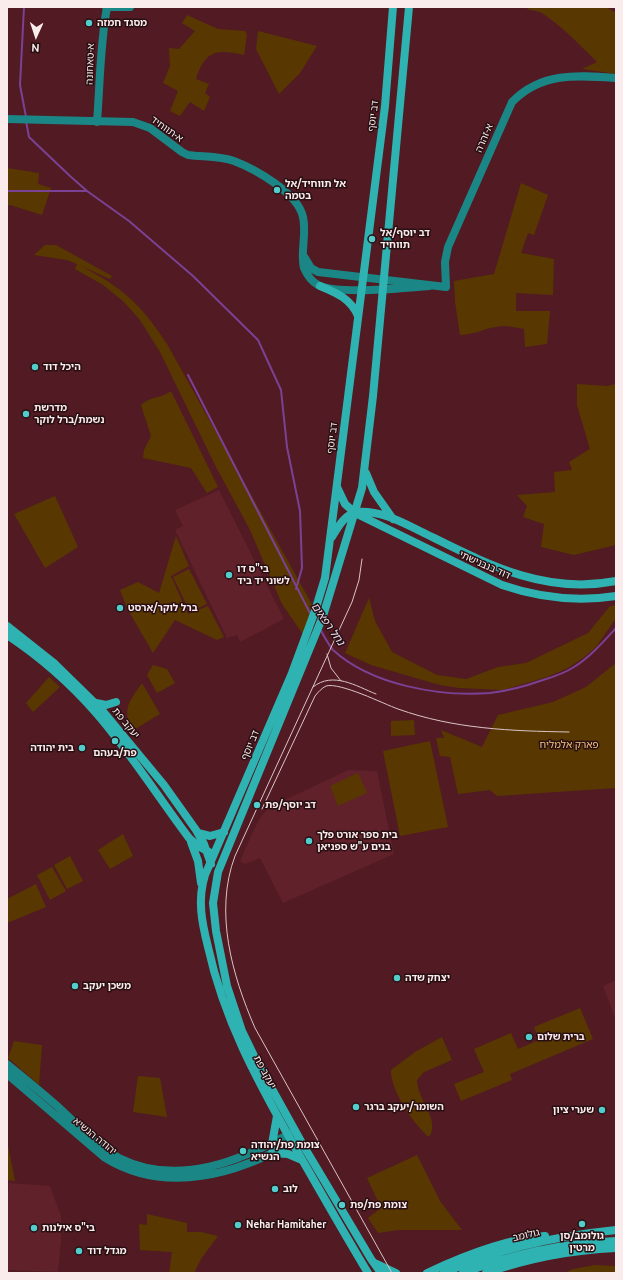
<!DOCTYPE html>
<html>
<head>
<meta charset="utf-8">
<style>
	body { margin:0 }
	#map { position:relative; width:623px; height:1280px; overflow:hidden; background:#521a22; font-family:Ubuntu,sans-serif }
	canvas { display:block }
	.frame { position:absolute; inset:0; border:8px solid #faebec; pointer-events:none }
	.north { position:absolute; left:16px; top:16px; width:40px; height:40px; -webkit-text-stroke:3px #280f12; paint-order:stroke; rotate:183deg; font-size:11px; font-weight:700; line-height:16px; text-align:center; color:#faebec }
	.north::after { content:''; display:block; margin:auto; width:14px; height:18px; background:#faebec; clip-path:polygon(50% 0,100% 100%,50% 72%,0 100%) }
</style>
</head>
<body>
<div id="map">
<canvas width="623" height="1280"></canvas>
<div class="frame"></div>
<div class="north">N</div>
</div>
<script>
const context = document.querySelector('canvas').getContext('2d');
context.lineJoin = 'round';
function paint(path, color) { context.fillStyle = color; context.fill(path, 'evenodd'); }
function stroke(path, color, width, dash) { context.strokeStyle = color; context.lineWidth = width; context.lineCap = dash ? 'butt' : 'round'; context.setLineDash(dash || []); context.stroke(path); }
function drawText(font, color, halo, rows, align = 'center') {
  context.font = font + ' Ubuntu,"Noto Sans Hebrew",sans-serif'; context.lineWidth = 3; context.setLineDash([]); context.textBaseline = 'middle'; context.strokeStyle = halo; context.fillStyle = color; for (const [text, x, y, turn = 0] of rows) {
    context.save(); context.translate(x, y); context.rotate((+turn || 0) * Math.PI / 180); context.textAlign = isNaN(turn) ? turn : align; if (halo) context.strokeText(text, 0, 0); context.fillText(text, 0, 0); context.restore();
  }
}
const built = new Path2D(`
	M219,490L284,619L240,642L237,635L227,638L175,530L183,526L175,510Z
	M348,770L377,771L394,854L283,903L260,858L245,864L240,861L251,836L260,818L268,808Z
	M616,980V1020L603,986Z
	M9,1183L50,1186L61,1216V1241L58,1272L7,1270V1208Z`);
const green = new Path2D(`
	M525,7H606L616,13V74L582,69L597,62C580,45 563,27 542,13C537,10 531,12 525,7Z
	M187,15L218,29L245,31L247,35L244,55C217,49 205,50 196,79L209,84L205,93L210,97L204,111L190,102L180,116L170,111L178,91L163,83L170,66L169,48L179,49L195,31L182,23Z
	M258,31L317,46L300,73L279,94L256,49Z
	M7,168L39,173L38,184L51,188L42,215L10,205L7,206Z
	M521,183L548,195L534,235L528,233L521,253L554,259L553,295L516,293V311H550L547,344L525,347L524,329C518,328 511,326 504,326C489,326 475,335 460,335L455,302L454,281L494,274Z
	M45,245H56L112,276L110,279L79,265C123,288 140,303 167,344L314,608L304,636L282,604L250,530L215,465L160,352L140,320L123,301L103,285L75,269L77,264L67,260L34,255Z
	M577,384L607,386L616,384V545L574,555L541,547L544,524L523,517L527,506L517,495L555,492L554,472L572,470L569,462L590,449L577,405Z
	M171,391L218,487L207,493L191,468L143,458L144,450L151,436L141,405C153,395 158,400 171,391Z
	M55,496L78,547L45,568L14,514Z
	M176,536L189,566L171,576L188,614L208,606L224,637L217,640L175,620L153,653L128,610L120,590L138,582L159,593Z
	M189,569L207,604L190,612L173,577Z
	M369,598L375,621L392,652L437,675L466,679L498,667L526,663L588,633L610,606L616,605V618L596,647L583,658L568,668L547,677L503,690L459,688L440,685L371,665L345,653Z
	M616,663V788L497,796L490,790L458,794L450,757L440,756L436,738H444L441,730L482,747L498,715L553,702L586,687Z
	M153,665L167,669L175,683L157,693L147,675Z
	M49,677L60,687L33,712L26,703Z
	M142,683L160,714L132,731C122,708 129,702 142,683Z
	M414,720L415,735L391,736V721Z
	M430,741L448,827L400,836L383,751Z
	M358,773L367,793L338,806L330,786Z
	M123,834L133,856L110,869L98,850Z
	M70,856L83,881L67,889L54,865Z
	M52,867L66,891L50,900L37,875Z
	M36,884L46,907L7,923V899Z
	M580,1008L593,1039L510,1074L512,1080L461,1101L454,1084L484,1072L474,1049L511,1033L518,1049L539,1040L534,1027Z
	M442,1037L452,1060L424,1072L417,1080C417,1100 441,1120 429,1137C414,1125 390,1090 391,1070L415,1052Z
	M14,1041L42,1045L39,1085L8,1058Z
	M138,1076L160,1078L167,1117L133,1112Z
	M7,1140L15,1181L7,1180Z
	M417,1155L440,1201L462,1230H398L378,1233L368,1218L381,1208L367,1178Z
	M147,1214L187,1223V1232H201L218,1236L201,1259L194,1273H169L172,1252L140,1250L139,1224L147,1225Z
	M595,1265L616,1266V1273H565L573,1269Z`);
const stream = new Path2D(`
	M24,7L20,85L26,117
	M26,121L29,137L70,176L87,191L129,221L193,276L258,340L281,390L287,447L300,511L302,568L296,589
	M7,191H86
	M188,375L311,615
	M320,629C324,636 328,644 333,650C371,685 440,697 490,693C508,691 526,686 543,680C553,677 565,673 574,667C590,657 603,642 616,628`);
const tertiary = new Path2D(`
	M106,7H130
	M7,119L133,122L150,128L182,152L188,155C203,157 220,156 234,161C255,169 298,193 303,217C307,234 300,251 304,268C307,275 311,281 318,285C339,295 404,288 429,286
	M97,122C100,84 100,45 107,7
	M305,258L311,268L318,272L446,287L445,262L448,247L512,102C541,72 577,75 616,78
	M7,1064C24,1078 40,1091 56,1105C76,1123 95,1145 119,1158C179,1188 242,1160 295,1131
	M7,1074L104,1157C166,1196 238,1174 297,1140`);
const secondary = new Path2D(`
	M320,286C337,293 351,299 358,316
	M366,473L374,492L393,519
	M337,487L345,504L355,513L502,585C540,598 577,602 616,596
	M332,537C338,527 345,514 357,512C382,510 405,524 426,534C487,564 545,595 616,581
	M7,626L55,664L101,709L164,785L196,830L204,844L211,864
	M7,635C40,657 70,683 96,713C130,752 158,797 189,838L198,846L209,852
	M96,703L106,705L116,702
	M198,833L210,836L224,832
	M191,842L198,861L201,883
	M272,1144L277,1116
	M272,1153L288,1154L302,1160
	M377,1264L396,1273
	M368,1273C342,1230 318,1187 293,1144C257,1080 224,1020 208,947C202,923 197,900 205,875L292,673L315,611L325,578L385,106L393,7
	M381,1273L371,1259L303,1145L257,1062L242,1031L227,986L216,931L213,903L218,872L323,616L362,488L373,396L409,7
	M427,1273C463,1256 505,1239 545,1236
	M444,1273C498,1248 557,1236 616,1230
	M463,1273C513,1254 563,1243 616,1241
	M486,1273C529,1258 571,1250 616,1248`);
const tram = new Path2D(`
	M362,559L359,580L352,602L235,856C214,912 232,975 255,1028L392,1273
	M327,654L331,668L341,681
	M313,687C333,671 356,686 376,694
	M262,809L315,696C318,692 322,688 326,686C340,682 384,704 398,709C454,729 511,731 569,732`);
const markers = [
	[89,23,4,"#52cdcc"],
	[277,190,4,"#52cdcc"],
	[372,239,4,"#52cdcc"],
	[35,367,4,"#52cdcc"],
	[26,414,4,"#52cdcc"],
	[229,575,4,"#52cdcc"],
	[120,608,4,"#52cdcc"],
	[115,741,4,"#52cdcc"],
	[82,748,4,"#52cdcc"],
	[257,805,4,"#52cdcc"],
	[309,841,4,"#52cdcc"],
	[397,978,4,"#52cdcc"],
	[75,986,4,"#52cdcc"],
	[529,1037,4,"#52cdcc"],
	[356,1107,4,"#52cdcc"],
	[602,1110,4,"#52cdcc"],
	[243,1151,4,"#52cdcc"],
	[275,1189,4,"#52cdcc"],
	[342,1205,4,"#52cdcc"],
	[582,1224,4,"#52cdcc"],
	[238,1225,4,"#52cdcc"],
	[34,1228,4,"#52cdcc"],
	[79,1251,4,"#52cdcc"]
];
const poiNames = [
	["מסגד חמזה",97,23],
	["אל תווחיד/אל",285,184],
	["בטמה",285,196],
	["דב יוסף/אל",380,233],
	["תווחיד",380,245],
	["היכל דוד",43,367],
	["מדרשת",34,408],
	["נשמת/ברל לוקר",34,420],
	["בי\"ס דו",237,569],
	["לשוני יד ביד",237,581],
	["ברל לוקר/ארסט",128,608],
	["בית יהודה",74,748,"right"],
	["פת/בעהם",115,753,"center"],
	["דב יוסף/פת",265,805],
	["בית ספר אורט פלך",317,835],
	["בנים ע\"ש ספניאן",317,847],
	["יצחק שדה",405,978],
	["משכן יעקב",83,986],
	["ברית שלום",537,1037],
	["השומר/יעקב ברגר",364,1107],
	["שערי ציון",594,1110,"right"],
	["צומת פת/יהודה",251,1145],
	["הנשיא",251,1157],
	["לוב",283,1189],
	["צומת פת/פת",350,1205],
	["Nehar Hamitaher",246,1225],
	["בי\"ס אילנות",42,1228],
	["גולומב/סן",582,1236,"center"],
	["מרטין",582,1248,"center"],
	["מגדל דוד",87,1251]
];
const streetNames = [
	["א-טאחונה",90,64,-88],
	["דב יוסף",373,116,-83],
	["א-תווחיד",167,129,35],
	["א-זהרה",484,138,-67],
	["דב יוסף",332,438,-83],
	["דוד בנבנישתי",485,565,24],
	["יעקב פת",126,723,51],
	["דב יוסף",250,745,-67],
	["יעקב פת",265,1072,62],
	["יהודה הנשיא",95,1136,39],
	["גולומב",526,1235,-13]
];
const parkNames = [
	["פארק אלמליח",569,745]
];
const waterNames = [
	["נחל רפאים",328,624,55]
];
paint(built, '#60212b');
paint(green, '#583800');
stroke(stream, '#7b4194', 2);
stroke(tertiary, '#1b8686', 8);
stroke(secondary, '#2eb3b2', 8);
stroke(tram, '#dbc5c7', 1);
for (const [x, y, r, color] of markers) { const dot = new Path2D(); dot.arc(x, y, r, 0, 2 * Math.PI); context.fillStyle = color; context.fill(dot); stroke(dot, '#280f12', 1.5); }
drawText('bold 10px', '#faebec', '#280f12', poiNames, 'left');
drawText('10px', '#faebec', '#280f12', streetNames);
drawText('10px', '#f6c581', '#280f12', parkNames);
drawText('italic 11px', '#e9daf0', '#280f12', waterNames);
</script>
</body>
</html>
